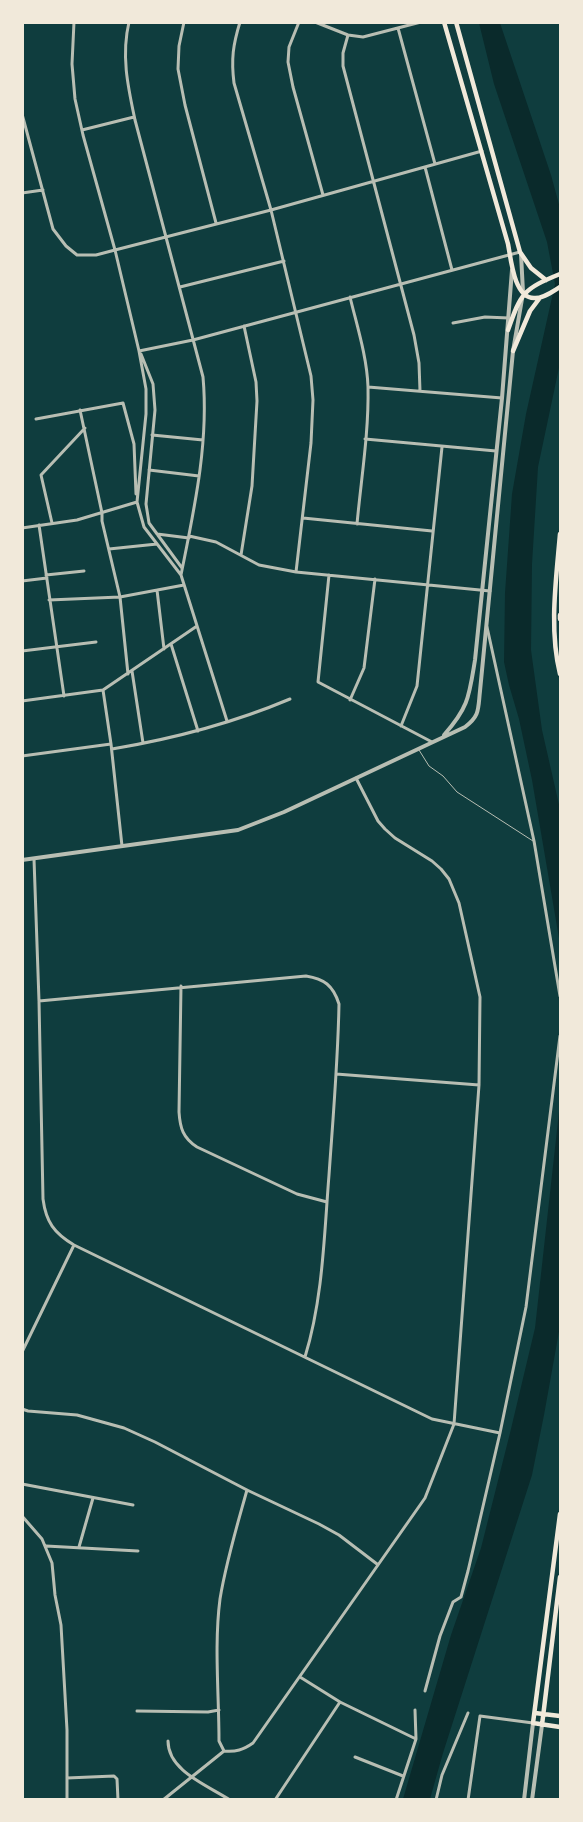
<!DOCTYPE html>
<html>
<head>
<meta charset="utf-8">
<style>
	body { margin:0 }
	#map { position:relative; width:583px; height:1822px; overflow:hidden; background:#0f3d3e; font-family:Overpass,sans-serif }
	canvas { display:block }
	.frame { position:absolute; inset:0; border:24px solid #f1e9da; pointer-events:none }
</style>
</head>
<body>
<div id="map">
<canvas width="583" height="1822"></canvas>
<div class="frame"></div>
</div>
<script>
const context = document.querySelector('canvas').getContext('2d');
context.lineJoin = 'round';
function paint(path, color) { context.fillStyle = color; context.fill(path, 'evenodd'); }
function stroke(path, color, width, dash) { context.strokeStyle = color; context.lineWidth = width; context.lineCap = dash ? 'butt' : 'round'; context.setLineDash(dash || []); context.stroke(path); }
const water = new Path2D(`
	M479,23H500L551,175L560,208V363L538,467L532,564L531,650L542,730L560,809V944L532,780L519,719L509,685L504,662L505,593L512,494L526,414L555,284L547,242L494,84Z
	M560,1103V1326L544,1415L532,1475L443,1753L430,1799H403L451,1635L481,1548L510,1433L535,1328Z`);
const service = new Path2D(`
	M419,750L429,766L443,776L457,792L533,841`);
const minor = new Path2D(`
	M74,22L72,64L75,99L83,135L115,250L139,351L146,389V414L137,502L144,527L181,575L227,721
	M129,22C121,56 128,87 135,120L203,377C209,443 194,510 181,575
	M184,22L179,46L178,69L185,105L216,223
	M240,22C233,45 231,59 234,83L271,210L311,376L313,400L311,443L296,572
	M299,22L289,47L288,62L293,87L323,195
	M315,22L348,35L363,37L421,22
	M398,28L435,164
	M348,35L343,53V66L414,335L419,363L420,391
	M22,114L53,229L66,246L77,255H96L115,250L271,210L482,151
	M82,130L134,117
	M425,167L452,270
	M22,193L43,190
	M180,287L284,261
	M350,297C357,326 367,357 368,387C369,432 361,480 357,524
	M453,323L485,317L509,318
	M139,351L193,340L520,252
	M141,354L153,384L155,410L146,504L149,523L182,568
	M368,387L502,398
	M80,410L102,513V521L120,597L128,674
	M36,419L123,403L134,444L136,494
	M152,435L203,440
	M365,439L496,451
	M149,470L199,476
	M303,518L432,531
	M52,523L41,475L85,428
	M39,525L64,696
	M22,528L77,520L137,502
	M157,534L189,538
	M189,536L216,542L259,565L296,572L490,591
	M109,549L157,544
	M241,555L252,486L257,401L256,382L244,326
	M46,575L84,571
	M329,575L318,682L432,742
	M22,581L47,578
	M157,590L164,649
	M49,600L120,597L184,585
	M487,627L534,841L560,996
	M171,644L198,731
	M22,651L96,642
	M132,671L143,743
	M103,690L111,744L122,846
	M350,700L364,668L375,579
	M22,701L103,690L197,626
	M401,726L417,686L442,447
	M112,749C172,739 233,723 290,699
	M22,756L111,744
	M34,859L39,1001L43,1199C46,1222 54,1233 74,1245L432,1419L500,1433
	M181,986L179,1112C180,1128 183,1138 197,1147L297,1194L327,1202
	M39,1001L306,976C324,979 333,985 339,1004C338,1061 333,1118 329,1175C324,1237 323,1298 305,1357
	M336,1074L479,1085
	M22,1352L74,1245
	M22,1409L28,1411L77,1415L124,1428L155,1442L247,1490L319,1524L339,1535L377,1564
	M22,1484L133,1505
	M22,1516L42,1539L52,1563L55,1595L61,1625L67,1730V1800
	M46,1546L138,1551
	M79,1547L93,1498
	M300,1677L340,1702L416,1739
	M425,1691L440,1636L453,1602L461,1597L468,1571L500,1433L526,1307L560,1036
	M137,1711L208,1712L219,1710
	M168,1741C168,1771 207,1785 230,1800
	M224,1751L219,1741C219,1694 214,1645 220,1599C226,1562 237,1526 247,1490
	M355,1757L403,1776
	M67,1778L114,1776L117,1779L118,1800
	M163,1800L224,1751C236,1752 243,1750 253,1743L425,1498L454,1424L474,1154L479,1085L480,997L459,903L449,879L441,869L432,861L395,838L385,829L378,821L356,778
	M275,1800L340,1702
	M396,1800L416,1739L415,1710
	M436,1800L442,1775L468,1713
	M468,1800L480,1716L533,1723`);
const tertiary = new Path2D(`
	M521,254L523,292
	M444,735C469,707 469,696 475,660L502,398L512,270
	M22,860L238,830L284,812L465,727C480,716 478,709 480,691L513,351L522,299
	M524,1800L533,1723
	M532,1800L542,1725`);
const secondary = new Path2D(`
	M444,22L508,244C511,259 514,298 534,298C543,299 553,291 560,287
	M456,22L520,252L531,268L546,280
	M508,330C521,293 523,289 560,274
	M513,351L530,311L539,299
	M560,534C556,581 549,629 560,674
	M560,615V619
	M560,1514L533,1723L560,1727
	M535,1713L560,1716
	M542,1725L560,1577`);
paint(water, '#0a2a2b');
stroke(service, '#b8beb3', 1);
stroke(minor, '#b8beb3', 3);
stroke(tertiary, '#b8beb3', 4);
stroke(secondary, '#f1e9da', 4.5);
</script>
</body>
</html>
